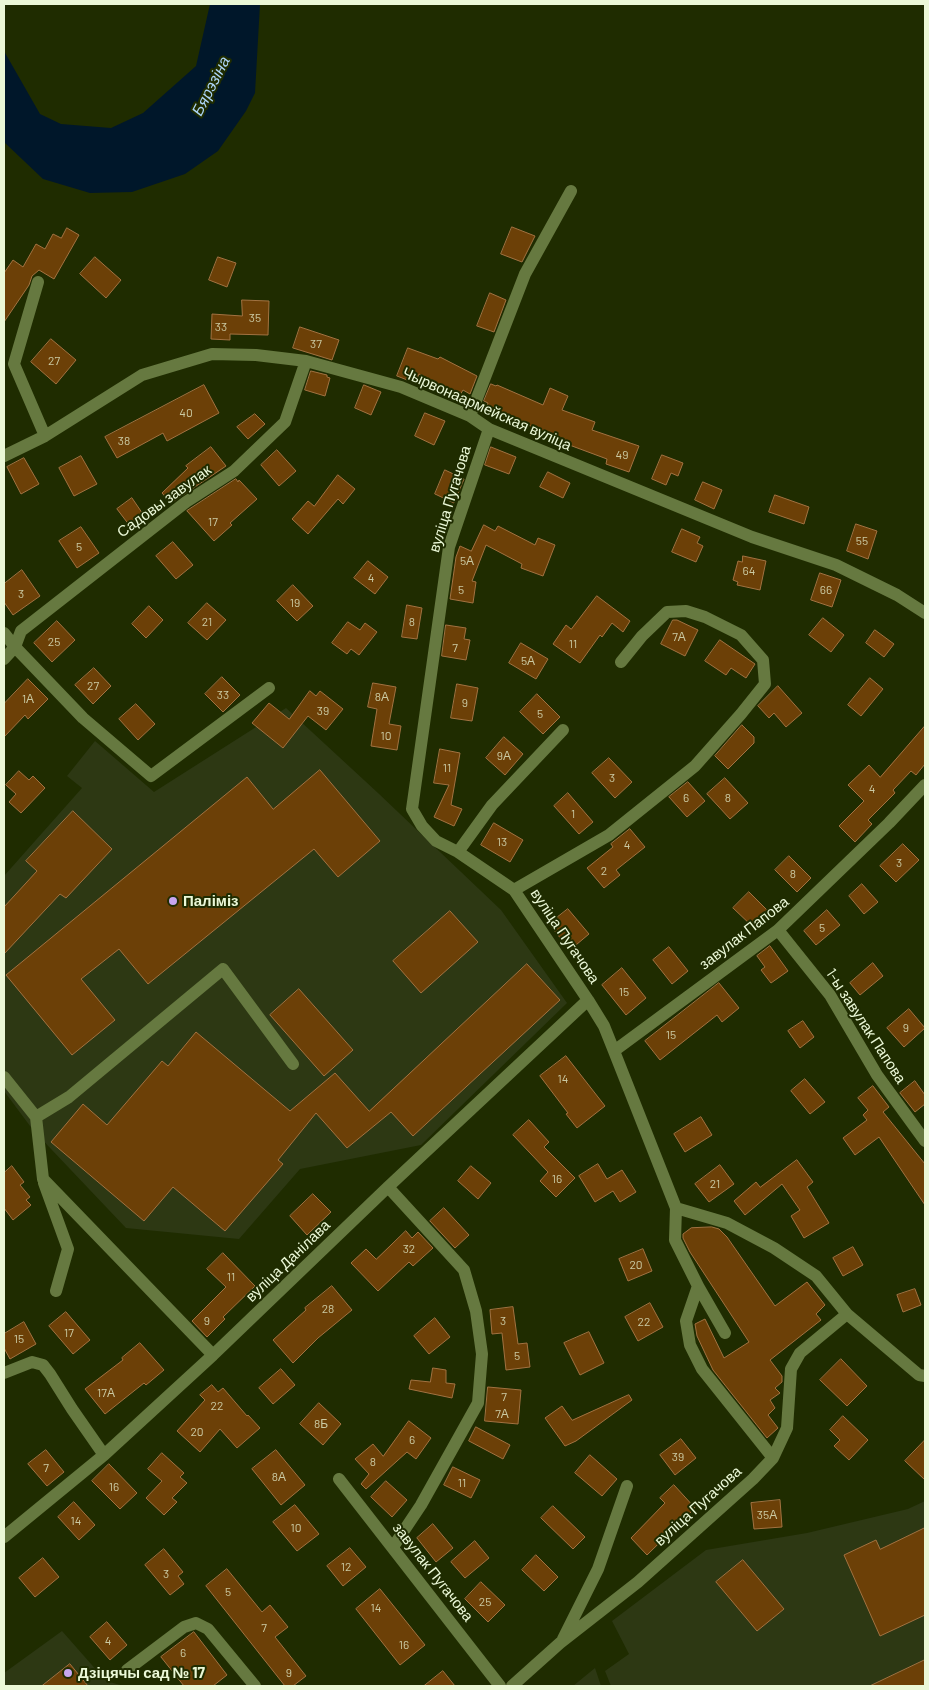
<!DOCTYPE html>
<html>
<head>
<meta charset="utf-8">
<style>
	body { margin:0 }
	#map { position:relative; width:929px; height:1690px; overflow:hidden; background:#1f2c00; font-family:Barlow,sans-serif }
	canvas { display:block }
	.frame { position:absolute; inset:0; border:5px solid #ebf8d7; pointer-events:none }
</style>
</head>
<body>
<div id="map">
<canvas width="929" height="1690"></canvas>
<div class="frame"></div>
</div>
<script>
const context = document.querySelector('canvas').getContext('2d');
context.lineJoin = 'round';
function paint(path, color) { context.fillStyle = color; context.fill(path, 'evenodd'); }
function stroke(path, color, width, dash) { context.strokeStyle = color; context.lineWidth = width; context.lineCap = dash ? 'butt' : 'round'; context.setLineDash(dash || []); context.stroke(path); }
function drawText(font, color, halo, rows, align = 'center') {
  context.font = font + ' Barlow,sans-serif'; context.lineWidth = 4; context.setLineDash([]); context.textBaseline = 'middle'; context.strokeStyle = halo; context.fillStyle = color; for (const [text, x, y, turn = 0] of rows) {
    context.save(); context.translate(x, y); context.rotate((+turn || 0) * Math.PI / 180); context.textAlign = isNaN(turn) ? turn : align; if (halo) context.strokeText(text, 0, 0); context.fillText(text, 0, 0); context.restore();
  }
}
const built = new Path2D(`
	M286,708L378,793L501,910L567,1003L421,1145L300,1169L239,1239L126,1228L33,1130L4,1091V876L82,788L67,776L95,741L154,792Z
	M925,1501V1686H611L605,1671L629,1654L612,1621L706,1550L807,1533L908,1509Z
	M62,1631L106,1681L124,1686H4V1673Z
	M595,1668L601,1686H573Z`);
const water = new Path2D(`
	M210,4H260L255,93L246,111L218,151L185,174L132,192L90,193L43,179L4,142V51L40,114L61,124L111,128L143,113L196,66Z`);
const building = new Path2D(`
	M512,227L535,236L522,262L501,254Z
	M67,228L79,235L54,279L39,270L32,276L29,285L4,322V273L13,260L23,267L36,244L45,249L53,234L61,238Z
	M95,257L121,280L106,298L80,274Z
	M218,257L236,263L227,287L209,280Z
	M490,293L506,300L494,332L477,326Z
	M242,300L269,301L268,335L230,334V340L211,339L212,314L242,316Z
	M300,327L339,340L332,360L293,348Z
	M51,339L76,360L56,384L31,362Z
	M408,348L438,359L440,357L477,376L470,394L463,390L460,395L419,374L415,383L397,376Z
	M311,371L327,375V377L330,378L325,396L305,390Z
	M491,384L496,386L497,385L543,405L550,388L568,396L562,410L595,422L592,430L639,446L629,472L606,464L607,459L564,443L565,441L512,418L511,421L486,410L488,403L484,401Z
	M204,385L219,413L167,441L163,433L117,458L105,437Z
	M364,385L381,392L371,415L355,408Z
	M425,413L445,421L434,445L415,436Z
	M255,414L265,424L248,439L237,427Z
	M211,447L226,466L171,503L162,493L188,468L186,466Z
	M491,447L516,457L509,474L485,465Z
	M277,450L296,471L279,486L261,465Z
	M662,455L683,463L678,476L671,473L666,485L652,479Z
	M81,456L97,484L74,496L59,468Z
	M24,458L39,484L21,494L7,467Z
	M445,470L464,479L454,503L435,494Z
	M548,472L570,483L563,498L540,487Z
	M338,475L355,489L343,504L338,499L308,534L292,519L308,501L314,506Z
	M236,479L238,482L239,480L257,499L230,523L232,525L214,541L187,511Z
	M703,482L722,490L714,509L695,500Z
	M775,495L809,507L804,524L769,512Z
	M132,498L147,520L133,530L117,509Z
	M856,524L877,531L868,559L847,551Z
	M484,525L495,531L498,526L535,545L538,538L555,545L543,576L521,568L522,564L486,545L472,581L476,582L473,603L450,599L456,557L460,546L471,551Z
	M81,527L99,553L77,568L59,541Z
	M682,529L700,537L697,543L703,546L696,562L672,552Z
	M173,542L193,565L176,579L156,556Z
	M743,556L766,561L760,590L737,585L738,582L733,580L738,561L742,562Z
	M368,561L388,577L375,594L354,578Z
	M22,570L40,596L13,615L4,602V584Z
	M820,573L841,580L832,607L811,600Z
	M293,585L313,606L297,621L277,601Z
	M597,596L630,621L623,632L612,623L602,637L600,635L580,663L553,644L566,625L571,629Z
	M207,603L226,620L207,640L188,623Z
	M407,605L422,608L417,639L402,637Z
	M149,606L163,620L146,638L132,624Z
	M823,618L844,635L831,652L809,635Z
	M673,620H677L698,630L685,656L661,644Z
	M57,621L75,640L52,662L34,643Z
	M348,622L360,630L365,623L377,632L359,655L351,649L347,654L332,643Z
	M446,625L466,628L464,639L470,640L466,660L442,656Z
	M875,630L894,644L884,657L866,643Z
	M720,640L755,664L746,678L731,668L726,675L705,661Z
	M521,643L548,659L536,679L509,663Z
	M94,668L111,686L93,704L75,685Z
	M222,677L240,695L223,712L205,694Z
	M870,678L883,689L861,716L848,705Z
	M28,679L48,699L28,719L25,715L4,737V704Z
	M373,683L396,687L389,724L401,726L397,750L371,746L377,709L368,707Z
	M457,684L478,688L472,721L451,718Z
	M778,686L802,713L786,727L774,713L769,718L758,706Z
	M310,691L316,696L320,691L343,709L326,730L308,716L283,748L252,723L269,703L289,719Z
	M537,694L560,717L543,734L520,712Z
	M136,704L155,724L138,740L119,719Z
	M742,725L754,737V743L728,769L715,756Z
	M925,726V764L916,775L911,771L893,790L895,793L868,820L872,824L855,842L839,826L864,801L848,785L869,765L880,777Z
	M504,737L523,754L505,775L486,758Z
	M440,749L460,753L451,805L462,809L454,826L434,817L449,785L434,783Z
	M609,758L632,782L615,798L592,773Z
	M320,770L380,841L338,877L314,849L148,984L119,949L81,979L115,1020L72,1055L6,975L247,777L273,809Z
	M19,771L29,780L33,776L45,788L21,813L9,802L16,794L6,785Z
	M725,778L748,803L730,819L707,794Z
	M688,782L705,801L687,817L669,797Z
	M568,793L593,822L579,834L554,806Z
	M73,811L112,849L66,898L60,894L4,954V907L37,871L26,861Z
	M494,823L523,840L510,862L481,845Z
	M630,829L645,847L616,870L620,875L604,888L587,868L613,847L611,844Z
	M903,844L919,860L896,882L880,866Z
	M789,856L811,878L797,892L775,870Z
	M862,884L878,902L864,914L849,896Z
	M749,892L769,912L753,927L733,908Z
	M568,909L589,934L570,950L549,924Z
	M827,910L840,925L816,945L804,931Z
	M450,911L478,942L421,993L393,961Z
	M770,946L788,971L771,983L761,970L765,967L757,956Z
	M669,947L688,971L672,984L653,960Z
	M873,963L883,976L860,995L850,983Z
	M527,964L560,1000L413,1136L391,1112L347,1148L316,1113L278,1160L283,1164L225,1231L173,1187L144,1221L51,1142L83,1104L107,1125L162,1061L168,1066L196,1032L290,1111L335,1073L369,1111Z
	M622,968L646,998L626,1015L602,985Z
	M719,983L739,1008L722,1022L717,1015L660,1060L645,1041Z
	M299,989L353,1050L324,1076L270,1015Z
	M909,1009L925,1028L904,1047L887,1028Z
	M803,1021L814,1037L800,1048L788,1031Z
	M566,1056L605,1106L577,1128L566,1114L568,1113L540,1076Z
	M805,1079L825,1102L810,1114L791,1091Z
	M915,1081L925,1095V1104L915,1112L900,1093Z
	M873,1086L889,1107L883,1112L925,1164V1205L879,1137L855,1155L843,1138L867,1120L863,1115L868,1110L858,1098Z
	M701,1117L712,1135L685,1152L674,1134Z
	M529,1120L549,1142L544,1147L575,1178L556,1197L540,1181L548,1172L513,1135Z
	M797,1160L813,1182L807,1187L829,1223L804,1238L791,1216L800,1210L782,1184L745,1215L734,1201L756,1182L760,1187Z
	M598,1164L607,1179L622,1170L636,1192L620,1202L613,1191L595,1202L579,1176Z
	M720,1165L734,1184L709,1202L695,1184Z
	M12,1166L24,1182L20,1185L30,1197L26,1200L31,1205L13,1220L4,1208V1173Z
	M471,1166L491,1183L478,1199L458,1181Z
	M313,1194L331,1212L307,1235L290,1216Z
	M444,1208L469,1235L455,1248L430,1221Z
	M712,1227L719,1229L727,1237L775,1306L807,1282L825,1305L816,1314L821,1320L770,1360L782,1376V1382L775,1388L780,1393L770,1400L775,1408L768,1415L778,1428L767,1438L713,1370L697,1336L695,1324L705,1319L724,1358L749,1342L690,1252L683,1238V1234L691,1228Z
	M406,1231L412,1238L418,1232L433,1248L413,1266L409,1262L378,1291L351,1263L366,1249L376,1259Z
	M853,1247L863,1265L843,1276L833,1258Z
	M643,1249L652,1271L628,1281L619,1259Z
	M223,1253L255,1286L223,1317L225,1319L207,1337L192,1321L226,1287L207,1269Z
	M332,1286L352,1310L318,1338L293,1363L273,1340L306,1310L305,1308Z
	M915,1289L921,1305L903,1312L897,1295Z
	M650,1303L663,1327L638,1341L625,1317Z
	M513,1307L518,1344L527,1343L530,1367L506,1370L502,1333L492,1334L490,1310Z
	M66,1312L90,1340L73,1354L49,1326Z
	M435,1318L450,1337L429,1354L414,1336Z
	M24,1322L36,1344L10,1359L4,1348V1334Z
	M589,1332L604,1363L580,1375L564,1343Z
	M140,1343L164,1370L146,1385L144,1383L105,1414L85,1389L123,1360L122,1358Z
	M841,1359L867,1386L847,1406L820,1380Z
	M433,1368L446,1370V1383L455,1384L452,1398L409,1389L411,1380L430,1382Z
	M281,1369L295,1385L273,1404L259,1388Z
	M212,1385L218,1392L223,1388L247,1416L248,1415L260,1428L237,1448L220,1429L200,1452L177,1431L205,1400L200,1395Z
	M488,1387L521,1390L518,1424L485,1421Z
	M629,1395L632,1400L576,1441L565,1446L545,1418L562,1406L572,1420Z
	M319,1403L341,1424L323,1445L300,1424Z
	M843,1416L868,1440L849,1460L834,1446L840,1440L830,1430Z
	M409,1421L431,1438L416,1459L407,1452L366,1489L361,1484L369,1474L355,1459L373,1444L383,1456Z
	M476,1427L510,1445L503,1459L469,1441Z
	M681,1439L696,1458L675,1475L660,1455Z
	M925,1440V1480L905,1461Z
	M46,1450L64,1472L47,1486L28,1464Z
	M276,1450L305,1485L281,1505L252,1469Z
	M162,1453L184,1473L180,1477L187,1483L172,1498L177,1502L164,1515L146,1498L162,1481L148,1469Z
	M590,1455L617,1479L602,1496L575,1473Z
	M109,1464L137,1493L120,1509L92,1481Z
	M453,1467L480,1480L471,1498L444,1485Z
	M386,1481L407,1500L392,1517L371,1497Z
	M674,1485L695,1508L647,1555L631,1538L665,1503L660,1498Z
	M780,1500L782,1527L754,1529L751,1503Z
	M74,1502L95,1525L79,1540L58,1517Z
	M295,1505L319,1534L297,1551L273,1522Z
	M553,1506L585,1537L573,1549L541,1518Z
	M433,1524L453,1548L436,1562L417,1538Z
	M925,1528V1615L880,1636L844,1555L876,1540L880,1549Z
	M475,1541L489,1558L465,1578L451,1562Z
	M350,1548L366,1567L343,1586L327,1566Z
	M164,1549L183,1572L178,1576L184,1584L170,1595L145,1565Z
	M536,1555L558,1577L544,1591L522,1570Z
	M43,1558L59,1577L35,1597L19,1578Z
	M743,1560L784,1609L757,1631L716,1582Z
	M227,1569L262,1612L270,1605L288,1627L275,1637L306,1676L293,1686H285L206,1586Z
	M481,1582L505,1605L488,1622L465,1599Z
	M380,1589L425,1645L400,1665L356,1609Z
	M107,1622L127,1645L110,1660L90,1637Z
	M194,1632L227,1675L213,1686H184L161,1657Z
	M925,1660V1686H870Z
	M70,1664L88,1686H42Z
	M443,1671L455,1686H424Z`);
const minor = new Path2D(`
	M38,282L14,364L45,436
	M470,416L525,274L571,191
	M489,429L449,547L412,809L422,826L436,841L458,852L514,890L588,1000L604,1026L614,1051L676,1208L675,1240L698,1286L725,1333
	M4,456L45,436L142,375L212,354L256,355L306,361L401,387L470,416L489,429L752,537L836,565L897,595L925,613
	M4,633L15,647L83,718L151,776L269,688
	M4,659L15,647L21,631L186,502L234,471L285,422L306,361
	M458,852L492,805L563,730
	M514,890L609,835L695,766L741,714L765,684L763,660L741,635L705,617L686,611L667,612L642,636L621,662
	M778,930L830,995L877,1075L925,1141
	M614,1051L778,930L889,823L925,785
	M4,1077L36,1117L43,1179L213,1355
	M36,1117L69,1097L223,969L293,1064
	M44,1183L68,1249L56,1291
	M388,1187L464,1270L476,1311L482,1354L478,1403L421,1505L393,1547
	M676,1208L727,1223L774,1248L816,1276L847,1314L919,1375L925,1376
	M698,1286L686,1321L690,1345L702,1369L773,1458
	M4,1373L32,1362L43,1365L50,1374L72,1409L104,1455
	M339,1479L500,1686
	M4,1537L104,1455L213,1355L388,1187L588,1000
	M563,1639L598,1569L627,1486
	M127,1670L184,1627L196,1623L208,1629L255,1686
	M512,1686L560,1643L638,1582L753,1479L773,1458L787,1428L791,1369L800,1353L847,1314`);
const markers = [
	[173,901,5,"#c7a6ef"],
	[68,1673,5,"#c7a6ef"]
];
const numberNames = [
	["35",255,318],
	["33",221,327],
	["37",316,344],
	["27",54,361],
	["40",186,413],
	["38",124,441],
	["49",622,455],
	["17",213,522],
	["55",862,541],
	["5",79,547],
	["5А",467,561],
	["64",749,571],
	["4",371,578],
	["5",461,590],
	["66",826,590],
	["3",21,594],
	["19",295,603],
	["21",207,622],
	["8",412,622],
	["7А",679,637],
	["25",54,642],
	["11",573,644],
	["7",455,648],
	["5А",528,661],
	["27",93,686],
	["33",223,695],
	["8А",382,697],
	["1А",28,699],
	["9",465,703],
	["39",323,711],
	["5",540,714],
	["10",386,736],
	["9А",504,756],
	["11",447,768],
	["3",612,778],
	["4",872,789],
	["6",686,798],
	["8",728,798],
	["1",573,814],
	["13",502,842],
	["4",627,845],
	["3",899,863],
	["2",604,871],
	["8",793,874],
	["5",822,928],
	["15",624,992],
	["9",906,1028],
	["15",671,1035],
	["14",563,1079],
	["16",557,1179],
	["21",715,1184],
	["32",409,1249],
	["20",636,1265],
	["11",231,1277],
	["28",328,1309],
	["9",207,1321],
	["3",503,1321],
	["22",644,1322],
	["17",69,1333],
	["15",19,1339],
	["5",517,1356],
	["17А",106,1393],
	["7",504,1397],
	["22",217,1406],
	["7А",502,1414],
	["8Б",321,1424],
	["20",197,1432],
	["6",412,1440],
	["39",678,1457],
	["8",373,1462],
	["7",46,1468],
	["8А",279,1477],
	["11",462,1483],
	["16",114,1487],
	["35А",767,1515],
	["14",76,1521],
	["10",296,1528],
	["12",346,1567],
	["3",166,1574],
	["5",228,1592],
	["25",485,1602],
	["14",376,1608],
	["7",264,1628],
	["4",108,1641],
	["16",404,1645],
	["6",183,1653],
	["9",289,1673]
];
const streetNames = [
	["Чырвонаармейская вуліца",487,409,24],
	["вуліца Пугачова",450,499,-73],
	["Садовы завулак",164,501,-36],
	["завулак Папова",744,933,-38],
	["вуліца Пугачова",565,936,56],
	["1-ы завулак Папова",866,1026,57],
	["вуліца Данілава",288,1261,-44],
	["вуліца Пугачова",698,1506,-42],
	["завулак Пугачова",433,1572,52]
];
const poiNames = [
	["Паліміз",183,901],
	["Дзіцячы сад № 17",78,1673]
];
const waterNames = [
	["Бярэзіна",211,86,-63]
];
paint(built, '#2d3813');
paint(water, '#00172a');
paint(building, '#6c4007');
stroke(building, '#a27241', 1);
stroke(minor, '#667940', 12);
for (const [x, y, r, color] of markers) { const dot = new Path2D(); dot.arc(x, y, r, 0, 2 * Math.PI); context.fillStyle = color; context.fill(dot); stroke(dot, '#1f2c00', 2); }
drawText('12px', '#cbcaa3', null, numberNames);
drawText('15px', '#ebf8d7', '#1f2c00', streetNames);
drawText('bold 15px', '#ebf8d7', '#1f2c00', poiNames, 'left');
drawText('italic 16px', '#add5f7', '#1f2c00', waterNames);
</script>
</body>
</html>
